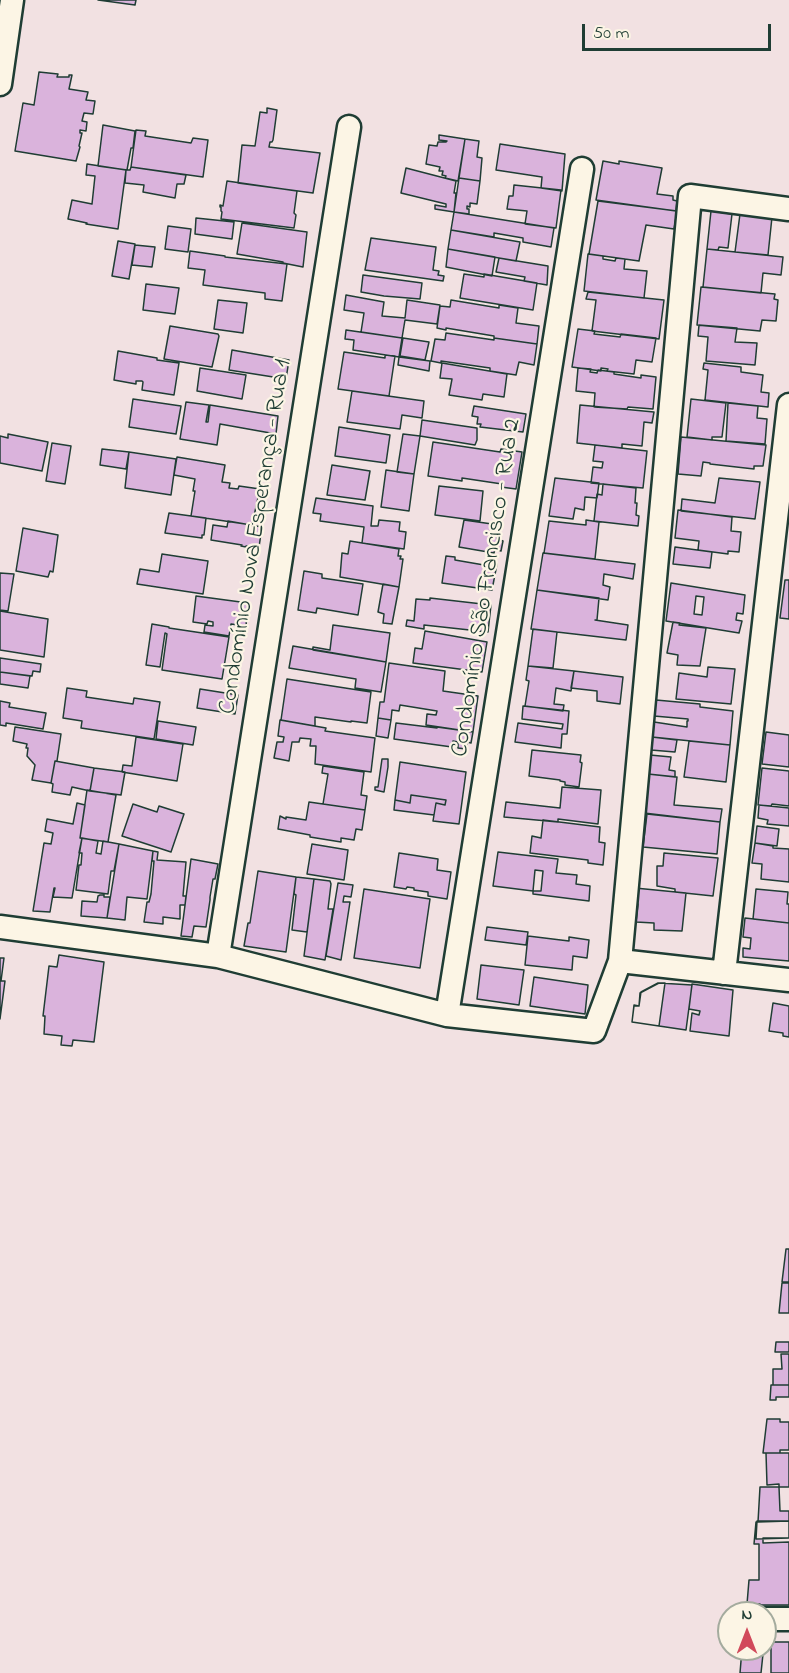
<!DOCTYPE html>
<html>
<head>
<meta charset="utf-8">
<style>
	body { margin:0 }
	#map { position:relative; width:789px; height:1673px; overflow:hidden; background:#f2e1e2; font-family:"Indie Flower",sans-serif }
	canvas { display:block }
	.north { position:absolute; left:717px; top:1601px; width:60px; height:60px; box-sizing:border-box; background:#fcf5e5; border:2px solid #a4ab9e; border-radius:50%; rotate:0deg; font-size:16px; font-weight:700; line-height:24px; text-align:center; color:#1f3d34 }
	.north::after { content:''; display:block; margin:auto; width:21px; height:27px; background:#d1495b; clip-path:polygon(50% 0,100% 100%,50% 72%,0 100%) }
	.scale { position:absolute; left:582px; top:24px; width:189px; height:27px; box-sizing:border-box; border:3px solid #1f3d34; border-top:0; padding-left:8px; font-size:18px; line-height:21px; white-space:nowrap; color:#1f3d34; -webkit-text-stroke:4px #fcf5e5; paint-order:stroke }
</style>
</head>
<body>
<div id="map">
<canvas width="789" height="1673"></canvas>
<div class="north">N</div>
<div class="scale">50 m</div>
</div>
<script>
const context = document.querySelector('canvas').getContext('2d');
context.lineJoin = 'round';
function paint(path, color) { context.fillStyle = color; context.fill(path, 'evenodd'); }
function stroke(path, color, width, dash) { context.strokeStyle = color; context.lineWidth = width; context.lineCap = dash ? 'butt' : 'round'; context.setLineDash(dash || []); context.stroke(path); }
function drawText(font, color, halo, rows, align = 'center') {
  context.font = font + ' "Indie Flower",sans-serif'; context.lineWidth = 4.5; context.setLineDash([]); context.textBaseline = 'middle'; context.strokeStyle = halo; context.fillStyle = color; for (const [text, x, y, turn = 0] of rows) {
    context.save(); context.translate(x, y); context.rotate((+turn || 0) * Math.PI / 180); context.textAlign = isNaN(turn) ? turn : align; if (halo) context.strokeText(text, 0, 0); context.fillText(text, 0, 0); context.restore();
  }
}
const building = new Path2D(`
	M98,0H136L135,5Z
	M39,72L58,74L57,77H69V75H72L69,89L88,92L86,100L95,101L93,114L84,113L82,121L87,122L86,131L80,130V133H82L79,146L80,147L76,161L15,151L23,103L34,105Z
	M267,108L277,110L273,140L272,142H270L269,147L320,153L313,193L238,183L242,145L255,146L260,112L267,113Z
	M103,125L135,131L133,148H131L127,170L98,166Z
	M136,130L146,131L145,136L191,143L193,138L208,140L203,177L131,167Z
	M439,135L465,139L458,181L445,178L446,176L442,175L443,171H439L440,167L426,164L429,145L437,146L438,142H446L447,141L439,140Z
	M465,139L479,141L477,157L482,158L480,181L459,178Z
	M500,144L565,154L562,191L541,188L542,177L496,170Z
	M603,161L619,164V161L662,168L657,194L673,196V200L677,201L676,211L596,200Z
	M87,164L126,170L118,229L86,224L87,223L68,219L72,200L92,204L95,176L86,175Z
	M131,167L186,175L184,184H177L175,198L143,192L144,185L125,183L126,170H130Z
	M406,168L456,181L454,193H456L454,212L435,209V205L446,207V204L401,193Z
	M459,178L480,181L477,204L470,203V207L467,206V209H469V214L454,212Z
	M227,181L297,191L294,213L296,215L294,228L221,219L222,212L221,211V207H220V205L223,206Z
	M514,185L561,190L556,228L525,224L527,211L507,209L509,196H513Z
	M598,201L677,211L674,229L646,225L639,261L589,254Z
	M711,211L732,214L728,248L719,247L718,250L707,249Z
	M454,212L554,228L551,247L523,242V238L494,233V237L451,230Z
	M740,214L772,217L768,255L735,252Z
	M196,218L234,222L232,239L195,234Z
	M242,223L307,232L303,267L283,263V262L237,254Z
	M168,226L191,229L188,252L165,249Z
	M451,230L520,242L516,261L448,249Z
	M371,238L436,247L433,270L439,271L438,275L444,276L443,281L365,270Z
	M118,241L135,244L129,279L112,276Z
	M135,245L155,247L152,267L132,265Z
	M448,249L495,257L492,276L446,267Z
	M707,249L783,257L781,275L763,273L761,293L703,287Z
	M190,251L225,256V257L287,264L282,301L265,299V293L203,285L205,270L188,268Z
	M588,254L603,256V259L615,261L616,258L625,259L624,269L647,271L644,298L584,291Z
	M499,258L548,266L547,285L524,281L525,277L496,272Z
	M464,274L484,277V274L537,283L533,310L460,298Z
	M363,275L422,283L420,299L384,296L361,292Z
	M146,284L179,288L175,314L143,310Z
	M701,287L775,294L774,299L778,300L776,321L762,320L760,331L697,325Z
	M588,292L664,300L659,339L592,331L596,300L586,299Z
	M346,295L384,302L382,316L405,318L407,300L440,305L437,324L405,320L402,338L361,332L364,313L344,310Z
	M218,300L247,303L243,333L214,329Z
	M451,300L499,308V305L518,308L516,323L539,326L537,344L494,338V336L446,328V330L437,328L440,306L450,307Z
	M699,325L737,328L735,342L757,343L755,365L706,361L708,337L698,336Z
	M170,326L218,334L219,336L212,367L164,359Z
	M578,329L595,331L594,334L620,337L621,334L656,338L652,362L636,360L634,374L607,371L608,369L601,368V371L572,367Z
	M346,330L402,338L399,357L353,350L354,340L345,339Z
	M446,333L494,340V338L537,344L534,365L519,362L516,375L490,371V368L441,361V363L431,361L435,339L445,340Z
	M403,338L429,342L425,360L400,356Z
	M232,350L289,360L286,379L229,370Z
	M118,351L157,358V360L179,363L174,395L142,390L143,382L142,381H136V384L114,380Z
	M344,352L385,358V355L395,356L389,396L338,389Z
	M399,357L430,361L429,371L398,365Z
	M442,363L507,374L504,397L483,394L482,400L449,395L452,379L440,378Z
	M704,363L741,367V372L763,375L761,392L769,393L768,407L705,400L708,370L703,369Z
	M200,368L246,375L242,399L197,391Z
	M578,368L591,369L590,372L597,373L598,370L614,372V374L641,378V375L656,377L653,409L628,407L627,409L594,407L595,393L576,391Z
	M352,391L424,401L422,418L402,415L400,429L347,422Z
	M133,399L181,406L176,434L129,427Z
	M691,399L726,403L722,437H712V440L687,437Z
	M186,402L209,405L206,422H208L210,405L278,416L276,434L220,424L217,445L180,439Z
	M728,403L758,406L757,418L767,419L765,444L726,441Z
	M580,405L654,412L652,423L644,422L642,446L622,444V448L577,443Z
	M474,406L526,414L523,432L480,427L481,424H477L478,417L472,416Z
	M422,420L477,428V440L475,445L420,436Z
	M339,427L390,435L386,463L335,456Z
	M8,434L48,442L42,471L0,463V436L8,438Z
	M403,434L420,436L414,474L397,472Z
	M681,437L766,445L763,466H754V469L710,464V463L703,462L701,476L678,474Z
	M433,442L500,452L501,449L522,452L516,489L501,487L502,484L462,478V481L428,476Z
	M52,443L71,446L65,484L46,481Z
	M595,445L647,451L643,488L591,483L593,467L602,468L603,462L593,461Z
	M102,449L129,452L126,469L100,465Z
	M129,452L176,459L171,495L125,488Z
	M177,457L225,465L222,482L230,483L229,488L238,489L239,486L260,489L252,525L191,516L195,491H193L195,479L174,475Z
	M332,465L370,471L365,500L327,495Z
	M386,470L414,474L409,511L381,507Z
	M555,478L599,483L597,498L585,497L584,510L575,508L573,519L549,516Z
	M719,478L760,482L755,519L681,511L682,499L715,503Z
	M603,484L636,488L635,503H637L636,515L639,516L638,526L594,521L597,494L602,495Z
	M439,486L483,491L480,521L435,515Z
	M316,498L373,506L371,526H378L379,520L400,522L399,531L406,532L404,549L362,543L364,527L320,521L321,514L313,513Z
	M678,510L732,517L731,531L741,532L739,552L728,551V554L698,550L699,541L675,538Z
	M169,513L206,518L204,535H202V538L165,533Z
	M464,520L499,525L497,539L503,541L501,551L495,549L494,553L459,547Z
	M586,520L599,522L595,559L544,553L549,521L586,525Z
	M228,521L262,527L259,547L246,546V547L241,546L242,545L211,540L213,525L227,527Z
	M23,528L58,535L53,572L50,571L48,577L16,571Z
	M350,541L399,549L398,556H401L400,559H403L399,587L340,577L342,553L348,554Z
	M675,547L712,552L710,568L673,564Z
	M543,553L635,564L633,579L604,574L603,585L610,587L608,600L537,590Z
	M162,554L208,561L203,594L137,584L140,569L159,572Z
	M446,556L455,557V560L484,565V562L497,564L492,590L442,583Z
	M304,571L322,574V578L363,584L358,615L317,608L316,613L298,610Z
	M0,573L14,574L8,611L0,610Z
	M785,580H789V619L780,618Z
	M671,583L745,595L743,614L737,613L736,620L742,621L739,633L666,621ZM696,596L704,597L702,615L694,614Z
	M383,584L399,587L392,624L383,623L384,614L378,612Z
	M537,590L599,598L597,620H595L628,625L626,640L531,629Z
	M196,596L248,603L246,626L231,624L229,636L204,632L205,625L213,626V622L208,621L207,624L193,622Z
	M430,598L491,605L488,632L424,625V629L406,626L407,620L414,621L416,599L430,600Z
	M0,611L48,619L44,657L0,650Z
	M673,622L680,623L679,625L706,628L700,666L677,665L678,655L667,653Z
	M152,624L169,627V628L229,637L222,679L162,670L167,634L165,633L160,667L146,665Z
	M333,625L390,633L386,662L313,650V647L330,650Z
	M533,629L557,632L553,668L528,666Z
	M425,631L487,642L482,672L413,663L415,648L422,649Z
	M293,646L386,662L381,692L355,688L356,679L289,668Z
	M0,658L41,664L40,672L33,671L32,676L0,672Z
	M389,663L445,671L443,691L478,696L473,732L426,725L427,714L436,715L437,711L400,705L399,711L392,710L391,720L378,718L380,702H384Z
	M528,666L574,671L571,691L556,688L554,704L564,705L563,711L525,706L529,681L526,680Z
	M708,667L735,669L731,704L676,699L679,673L707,677Z
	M574,671L623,677L620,704L597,701V691L571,688Z
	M0,672L30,676L28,688L0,684Z
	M287,679L371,692L367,723L351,721V722L315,717V726L281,720Z
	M67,688L87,691L86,697L133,704L134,698L160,702L154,739L81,728L82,721L63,718Z
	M200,689L238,695L235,714L197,708Z
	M656,700L700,704V707L733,711L730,745L652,737L654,722L687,727V721H688V719L654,716Z
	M0,701L10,703L9,707L46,713L43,729L6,723V726L0,725Z
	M523,706L569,711L567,734H562L561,748L515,742L518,723L562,729L563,724L522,719Z
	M378,718L391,720L388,738L376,736Z
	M280,720L326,728L325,731L375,738L371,772L315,764L316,746H310L311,739L300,738L299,742H292L289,761L274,758L277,742H283L284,737L278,736Z
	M158,721L196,727L193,745L156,739Z
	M396,723L437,728V727L473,732L471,743L467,742L466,749L458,748V742L453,741L452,747L394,739Z
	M15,727L61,734L57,761H55L51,783L32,780L35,765L27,756L28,748H26L27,744L13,741Z
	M766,732L789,735V767L762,764Z
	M136,737L183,744L177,781L122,772L123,765L132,766Z
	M652,737L677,740L675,752L651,750Z
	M689,741L730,745L726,782L684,777Z
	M532,750L581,755L580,762L582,763L579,787L565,785V782L560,781V780L529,776Z
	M650,755L671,757L669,770L675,771V777L648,774Z
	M382,759H388V767L384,792L375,790V787H378Z
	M55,761L94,768L90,791L72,787L70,795L52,792L53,784L51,783Z
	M400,762L466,772L459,824L433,821L436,803L445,805L446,800L411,795L410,803L395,800Z
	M323,766L364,772L361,795L367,796L365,810L323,804L328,774L322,773Z
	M94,768L125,772L121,795L90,791Z
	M762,768L789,771V806L772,804L771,806L758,805Z
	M648,774L677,777L674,805L722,809L720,822L644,813Z
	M562,787L601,790L598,824L558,819V822L504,817L506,802L560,808Z
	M87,790L116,795L108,842L80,838Z
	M411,795L446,800L445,805L436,803L434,815L394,810L395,800L410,803Z
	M309,802L365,810L362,830L356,829L354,840L341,838V842L310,837V835L278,829L280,816L286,819V817L306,820Z
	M77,803L85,805L80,838H82L72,898L53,897L55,888H54L50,912L33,911L44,843L51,844L53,833L45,831L47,819L73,824Z
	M133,804L157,812L159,806L184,814L171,852L122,836Z
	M759,805L789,808V826L767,824L768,820L758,818Z
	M647,814L720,822L717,854L643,847Z
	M543,820L600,827L599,842L605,843L603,865L588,863V860L530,853L532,836L541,838Z
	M757,826L779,829L777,846L755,843Z
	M82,838L98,841L96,853L101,854L103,841L119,844L114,871H111L108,894L76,890L79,865H81L82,853H79Z
	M755,843L773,846V848L789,849V882L761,879L762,864L752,863Z
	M119,844L153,851L147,899L127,897L125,920L107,918Z
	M312,844L348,850L344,880L307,874Z
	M153,851L158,852L157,860L186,862L183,896H186L185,905H180V919L163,917V924L144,922L147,902H149L151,894L154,861H152Z
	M498,852L558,859L556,873L577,875L576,884L590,886L589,901L533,894V891H541L543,871L535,870L533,891L493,886Z
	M399,853L438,859L437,870L451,872L447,899L428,896V892L414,890V888L407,887L406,889L394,887Z
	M664,853L718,858L713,896L675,892V889L657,886V866H663Z
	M191,859L218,864L215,879H213L210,897V900L206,927L194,926L192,937L181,936Z
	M258,871L296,877L286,952L244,946L248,923H250Z
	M296,877L314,879L307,932L292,930L296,895L294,894Z
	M314,879L330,881L331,884L328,909H333L325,960L304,956Z
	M338,883L353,885L351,897L344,896L343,902H350L341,960L326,956Z
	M635,888L686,893L682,931L654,930V923L636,922L638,904H633Z
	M364,889L430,899L420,968L354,958Z
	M756,889L788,892L787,904H789V923L753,919Z
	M100,895H104V897H110L107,918L81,916L82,901L97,902L98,896Z
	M745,918L789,923V961L743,957V948L750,949L751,938L743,937Z
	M487,927L528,932L526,945L485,940Z
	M528,936L569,941V937L589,940L587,958L573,956L572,970L525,965Z
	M59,955L104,962L94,1042L73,1040L72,1046L61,1045L62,1036L44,1034L45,1016H43L49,966L57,967Z
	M0,958H4L1,981H5L0,1019Z
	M481,965L524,970L519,1005L477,999Z
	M534,977L588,985L585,1014L530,1006Z
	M658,983H665L659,1026L632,1022L634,1005L639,1006L641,992Z
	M659,983L692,985L686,1030L632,1022L634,1006H639L640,993Z
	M692,984L733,990L729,1036L690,1031L692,1013L699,1015L700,1011L689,1009Z
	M773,1003L789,1006V1037L783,1036V1033L769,1031Z
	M786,1249H789V1282H782Z
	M782,1283H789V1313H779Z
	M776,1342H789V1352H775Z
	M781,1354H789V1385H773V1369H782Z
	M771,1385H789V1397H776V1400H770Z
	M767,1419H780V1422H789V1450H780V1453H763Z
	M766,1453H789V1487H779V1484L767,1485Z
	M760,1487H779L780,1511H789V1521L758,1522Z
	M757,1521H789V1538L756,1539Z
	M789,1521V1538H763V1543L789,1542V1605H760V1604H747L749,1580H759V1544H754L756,1522Z
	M771,1642H789V1673H771Z
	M742,1649H757V1653L763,1654L761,1673H740Z`);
const street = new Path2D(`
	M0,84L12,0
	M0,927L218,956L447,1015L594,1031L620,961L690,196L789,209
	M218,956L349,127
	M620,961L789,980
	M724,973L789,405
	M447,1015L582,169
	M765,1619H789`);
const streetNames = [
	["Condomínio Nova Esperança - Rua 1",257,537,-81],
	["Condomínio São Francisco - Rua 2",488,588,-81]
];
paint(building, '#dab3dc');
stroke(building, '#1f3d34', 1.5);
stroke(street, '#1f3d34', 27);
stroke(street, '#fcf5e5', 22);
drawText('24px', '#1f3d34', '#fcf5e5', streetNames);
</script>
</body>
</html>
